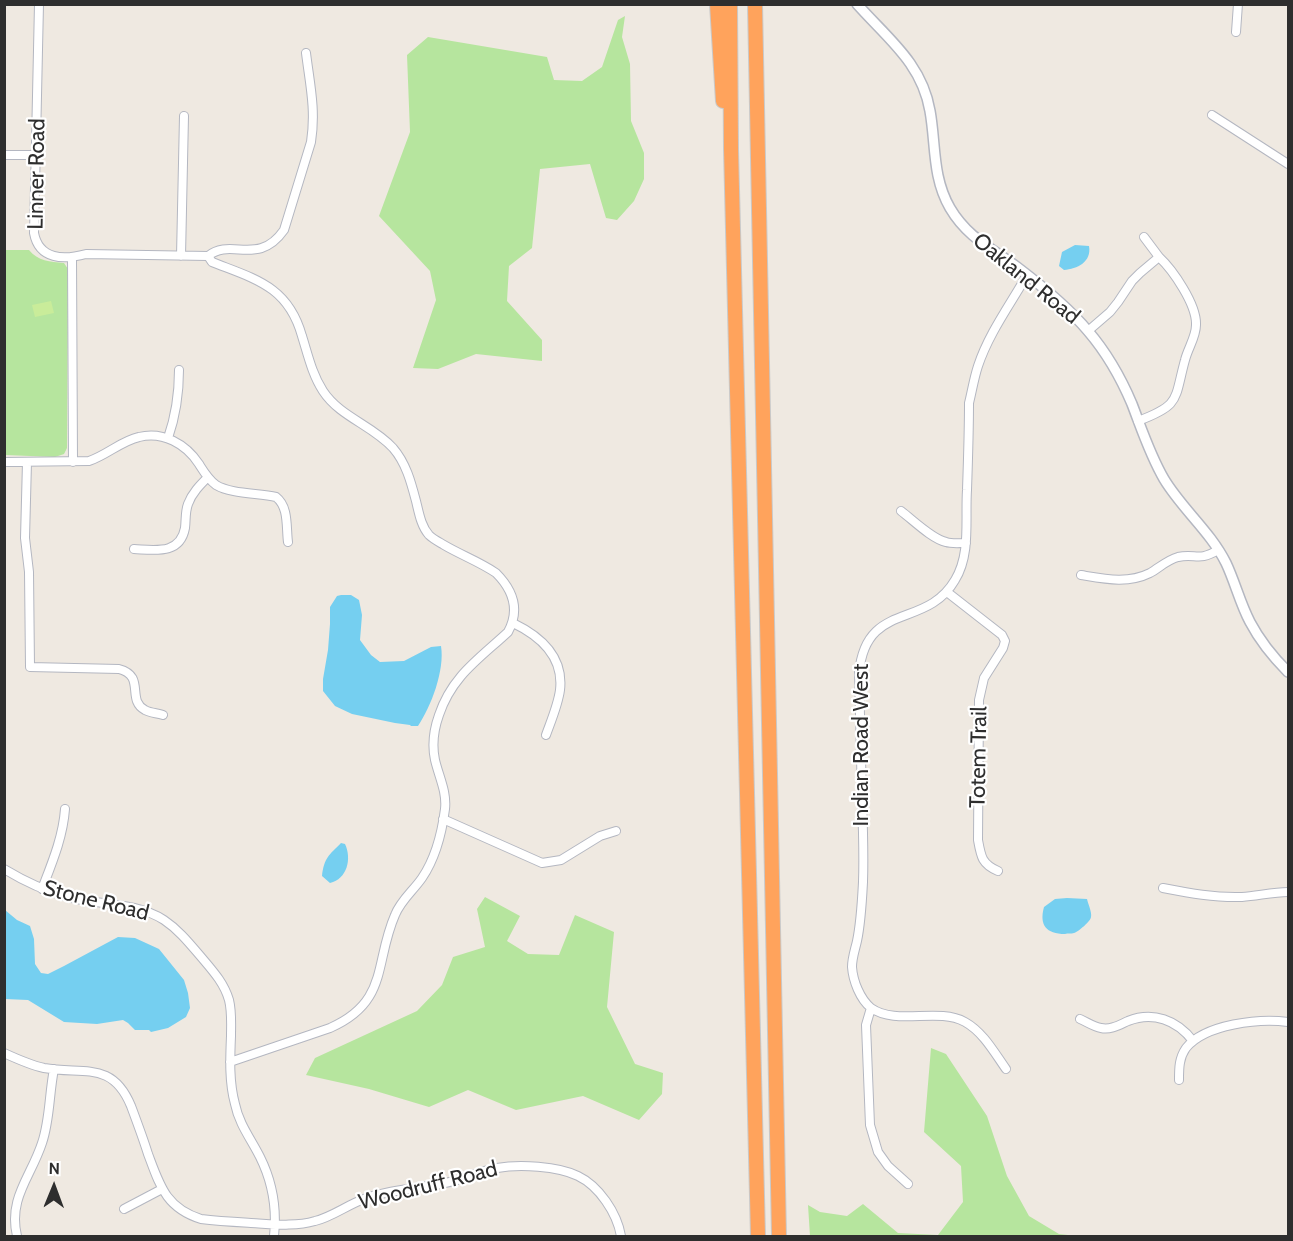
<!DOCTYPE html>
<html>
<head>
<meta charset="utf-8">
<style>
	body { margin:0 }
	#map { position:relative; width:1293px; height:1241px; overflow:hidden; background:#efe9e1; font-family:Cabin,sans-serif }
	canvas { display:block }
	.frame { position:absolute; inset:0; border:6px solid #2e2e2e; pointer-events:none }
	.north { position:absolute; left:24px; top:1157px; width:60px; height:60px; -webkit-text-stroke:4px #fff; paint-order:stroke; rotate:1deg; font-size:16px; font-weight:700; line-height:24px; text-align:center; color:#2e2e2e }
	.north::after { content:''; display:block; margin:auto; width:21px; height:27px; background:#2e2e2e; clip-path:polygon(50% 0,100% 100%,50% 72%,0 100%) }
</style>
</head>
<body>
<div id="map">
<canvas width="1293" height="1241"></canvas>
<div class="frame"></div>
<div class="north">N</div>
</div>
<script>
const context = document.querySelector('canvas').getContext('2d');
context.lineJoin = 'round';
function paint(path, color) { context.fillStyle = color; context.fill(path, 'evenodd'); }
function stroke(path, color, width, dash) { context.strokeStyle = color; context.lineWidth = width; context.lineCap = dash ? 'butt' : 'round'; context.setLineDash(dash || []); context.stroke(path); }
function drawText(font, color, halo, rows, align = 'center') {
  context.font = font + ' Cabin,sans-serif'; context.lineWidth = 4.5; context.setLineDash([]); context.textBaseline = 'middle'; context.strokeStyle = halo; context.fillStyle = color; for (const [text, x, y, turn = 0] of rows) {
    context.save(); context.translate(x, y); context.rotate((+turn || 0) * Math.PI / 180); context.textAlign = isNaN(turn) ? turn : align; if (halo) context.strokeText(text, 0, 0); context.fillText(text, 0, 0); context.restore();
  }
}
const green = new Path2D(`
	M625,16L622,37L630,64L631,121L644,153V179L634,201L617,220L606,218L590,164L540,169L532,248L509,266L507,301L542,340V361L476,354L438,369L413,368L436,300L430,271L379,216L410,132L407,55L428,37L547,57L554,80L582,81L602,67L618,20Z
	M5,250H29C38,261 50,262 64,263L68,269L67,448L64,454L55,457L5,455Z
	M485,897L520,916L507,941L528,954L559,955L575,915L614,932L607,1007L635,1064L663,1073L662,1094L639,1120L583,1096L516,1110L468,1090L429,1107L369,1089L306,1075L315,1058L417,1011L442,985L453,957L485,947L477,909Z
	M931,1048L946,1054L987,1116L1007,1176L1029,1216L1059,1234L1077,1236H810L808,1205L820,1212L847,1216L863,1204L898,1233L938,1235L963,1202L961,1166L924,1132Z`);
const pitch = new Path2D(`
	M51,301L54,313L35,317L32,305Z`);
const water = new Path2D(`
	M1075,245L1089,246C1092,262 1077,269 1064,270L1059,266L1062,252Z
	M341,595H351L359,600L362,615L360,640L371,655L380,662L404,661L431,647L441,646C445,670 431,707 418,726H411L410,725L395,723L352,714L335,706L323,691V679L328,650L330,624V607L337,596Z
	M341,843L345,844C352,859 347,879 330,883L322,876C324,858 329,855 341,843Z
	M1067,898L1087,899C1088,904 1092,912 1091,917C1091,921 1078,932 1074,933C1071,934 1068,933 1065,934C1046,934 1039,925 1044,907L1055,899Z
	M5,910L17,920L30,926L34,939L35,964L41,973L48,974L64,966L118,937L135,938L159,949L184,980L188,993L190,1008L186,1017L168,1028L151,1032L149,1030H135L128,1023L123,1020L97,1024L64,1022L28,1000L5,999Z`);
const minor = new Path2D(`
	M39,4L34,233C39,260 64,260 86,254L208,256L212,262C255,279 288,286 302,336C308,355 312,374 323,391C340,417 372,425 393,448C406,463 411,482 416,501C419,513 421,526 429,535C433,539 439,542 444,545C461,555 480,562 496,573C513,590 520,610 508,632C479,659 452,676 439,715C434,729 432,746 435,760C439,777 447,792 445,809C442,832 435,859 422,878C413,891 401,900 395,915C374,963 389,1002 330,1028L230,1062
	M1236,32L1238,4
	M1212,115L1288,164
	M4,155H36
	M1144,237L1159,257
	M181,256L184,116
	M208,256C231,237 258,267 284,230L311,142C316,110 310,85 306,53
	M72,258L73,462
	M1088,331L1110,312L1118,302L1132,281L1140,273L1159,257C1173,270 1197,305 1196,325C1196,337 1188,348 1185,360C1174,400 1181,405 1138,421
	M168,438C176,415 179,394 179,370
	M4,462L89,461C107,455 121,441 139,437C163,431 186,444 199,464C204,472 208,479 216,485C231,494 258,493 276,497C289,507 286,527 288,542
	M27,462L25,538L29,572L30,667L119,669C146,676 126,700 145,710C150,713 157,713 163,715
	M901,511C913,520 932,539 946,542C952,544 959,543 966,543
	M134,549C155,550 180,555 185,528C186,520 185,512 188,504C192,493 200,485 208,477
	M1081,575C1105,579 1128,584 1150,573C1159,568 1167,560 1178,557C1196,553 1198,562 1218,550
	M947,592L1002,635L1005,641L1003,648L984,678L979,700L978,840C981,857 982,864 998,871
	M513,623C540,636 564,656 560,690C558,705 551,721 546,735
	M443,819L542,863L561,860L600,836L616,831
	M4,869C24,881 45,891 67,897C98,905 136,902 164,920C179,930 190,944 202,958C213,971 224,983 229,1000C232,1012 231,1024 231,1036C230,1059 229,1082 235,1104C239,1124 251,1139 260,1157C273,1183 277,1208 274,1236
	M1163,888C1189,893 1215,898 1242,897C1257,896 1273,892 1288,892
	M42,889C52,863 63,837 65,809
	M871,1008L866,1025L870,1125L878,1152L888,1166L908,1184
	M1080,1019C1087,1022 1094,1027 1101,1028C1111,1030 1119,1025 1128,1021C1153,1011 1177,1020 1193,1041
	M4,1053C17,1059 30,1065 44,1068C83,1075 112,1060 131,1106C137,1122 143,1138 148,1154C160,1186 166,1208 201,1219C218,1221 235,1222 251,1223C272,1224 294,1227 315,1221C332,1217 347,1205 364,1199C390,1189 418,1189 445,1183C463,1180 479,1171 497,1168C519,1164 558,1166 578,1176C599,1186 617,1213 621,1236
	M1006,1069C994,1052 983,1032 965,1022C937,1007 897,1026 871,1008C860,999 853,981 852,967C852,958 855,950 857,941C861,922 862,901 863,882C864,855 863,827 862,800C861,758 860,715 859,673C866,600 926,630 955,580C971,554 965,520 967,490C968,461 969,432 969,403C972,391 974,378 978,366C989,333 1010,305 1027,275
	M1179,1080C1179,1068 1179,1058 1186,1048C1205,1024 1260,1018 1288,1022
	M124,1209L162,1189
	M17,1236C8,1198 31,1177 42,1143C50,1120 49,1094 54,1069`);
const tertiary = new Path2D(`
	M857,4C887,38 922,63 930,111C936,144 932,177 950,208C967,237 991,248 1017,267C1042,286 1067,306 1088,331C1106,352 1121,378 1132,404C1142,430 1150,455 1164,479C1182,509 1210,531 1226,563C1235,582 1240,603 1250,622C1260,641 1273,657 1288,672`);
const motorway = new Path2D(`
	M717,4L723,101
	M730,4L731,149L758,1236
	M755,4L779,1236`);
const streetNames = [
	["Linner Road",37,174,-89],
	["Oakland Road",1026,279,39],
	["Indian Road West",862,745,-90],
	["Totem Trail",979,757,-89],
	["Stone Road",96,901,14],
	["Woodruff Road",428,1186,-14]
];
paint(green, '#b6e59e');
paint(pitch, '#c9ec9a');
paint(water, '#75cff0');
stroke(minor, '#b4b7c1', 10);
stroke(tertiary, '#b4b7c1', 12);
stroke(motorway, '#c9c9c9', 16);
stroke(minor, '#fff', 8);
stroke(tertiary, '#fff', 9);
stroke(motorway, '#ffa35c', 14);
drawText('22px', '#2e2e2e', '#fff', streetNames);
</script>
</body>
</html>
